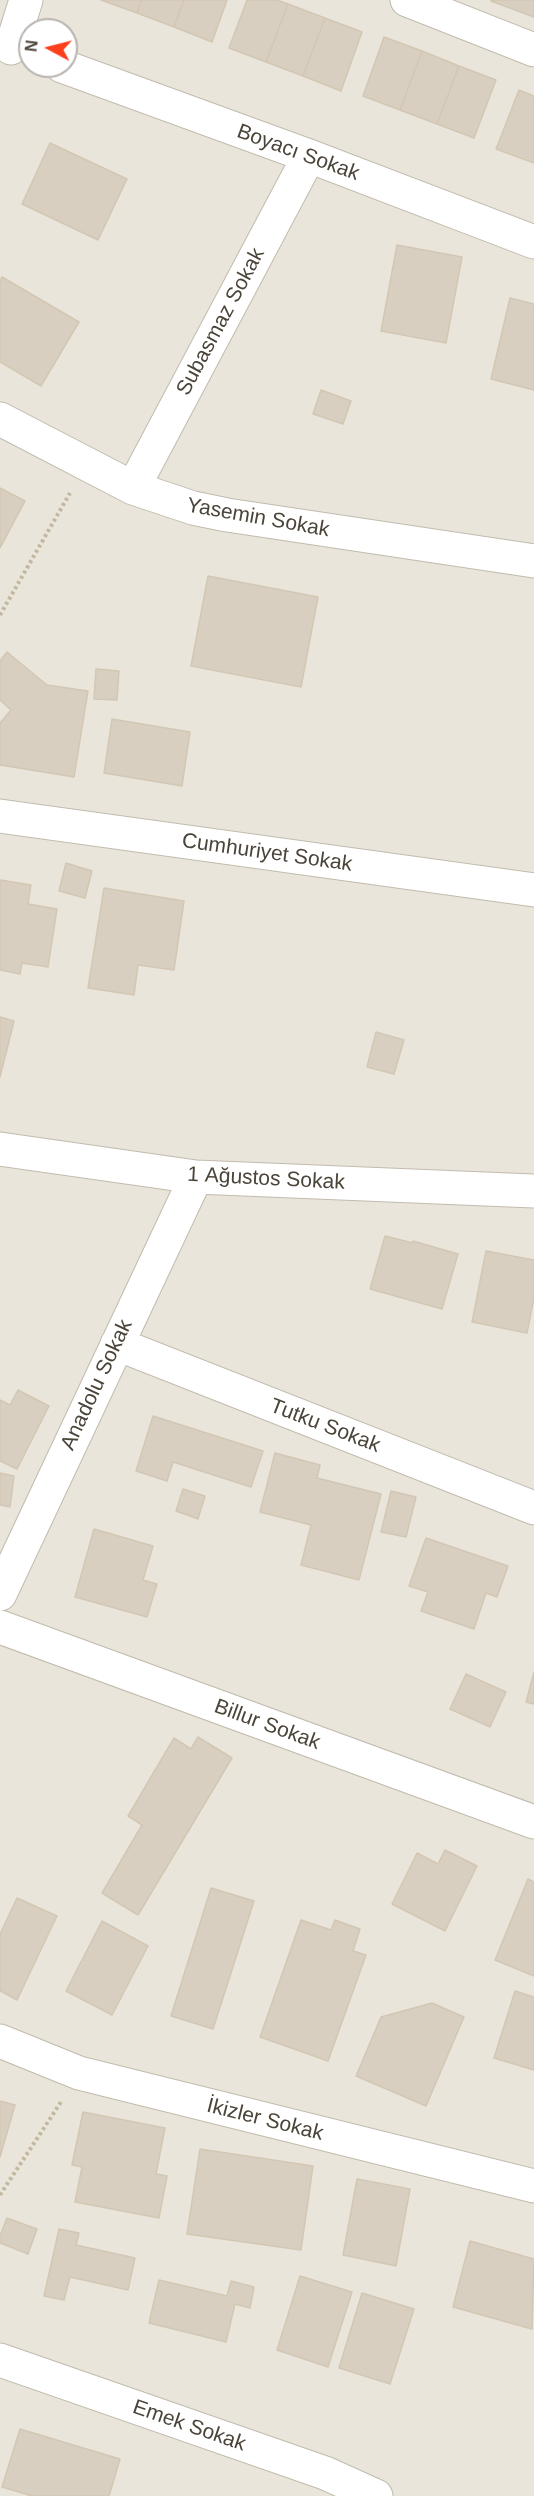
<!DOCTYPE html>
<html>
<head>
<meta charset="utf-8">
<style>
	body { margin:0 }
	#map { position:relative; width:534px; height:2496px; overflow:hidden; background:#f6f3ec; font-family:Helvetica,sans-serif }
	canvas { display:block }
	.north { position:absolute; left:18px; top:18px; width:60px; height:60px; box-sizing:border-box; background:#fff; border:2px solid #b7b4b0; border-radius:50%; rotate:277deg; font-size:16px; font-weight:700; line-height:24px; text-align:center; color:#4b4439 }
	.north::after { content:''; display:block; margin:auto; width:21px; height:27px; background:#fc3f1d; clip-path:polygon(50% 0,100% 100%,50% 72%,0 100%) }
</style>
</head>
<body>
<div id="map">
<canvas width="534" height="2496"></canvas>
<div class="north">N</div>
</div>
<script>
const context = document.querySelector('canvas').getContext('2d');
context.lineJoin = 'round';
function paint(path, color) { context.fillStyle = color; context.fill(path, 'evenodd'); }
function stroke(path, color, width, dash) { context.strokeStyle = color; context.lineWidth = width; context.lineCap = dash ? 'butt' : 'round'; context.setLineDash(dash || []); context.stroke(path); }
function drawText(font, color, halo, rows, align = 'center') {
  context.font = font + ' Helvetica,sans-serif'; context.lineWidth = 6; context.setLineDash([]); context.textBaseline = 'middle'; context.strokeStyle = halo; context.fillStyle = color; for (const [text, x, y, turn = 0] of rows) {
    context.save(); context.translate(x, y); context.rotate((+turn || 0) * Math.PI / 180); context.textAlign = isNaN(turn) ? turn : align; if (halo) context.strokeText(text, 0, 0); context.fillText(text, 0, 0); context.restore();
  }
}
const residential = new Path2D(`
	M0,0H534V2496H0ZM30,30H66V66H30Z`);
const building = new Path2D(`
	M101,0H142L137,13Z
	M142,0H184L174,27L137,13Z
	M184,0H227L212,42L174,27Z
	M247,0H277L288,4L266,62L229,48Z
	M491,0H534V17L491,1Z
	M288,4L325,18L303,76L266,62Z
	M325,18L362,32L341,91L303,76Z
	M384,37L422,51L400,110L363,96Z
	M422,51L459,66L437,124L400,110Z
	M459,66L496,80L474,138L437,124Z
	M519,90L534,96V163L496,149Z
	M50,143L127,179L98,240L22,204Z
	M397,245L462,257L446,343L381,331Z
	M2,277L79,322L41,386L0,362V281Z
	M510,298L534,304V390L491,379Z
	M321,390L351,401L343,424L313,414Z
	M0,488L25,501L0,548Z
	M208,576L318,597L301,687L191,666Z
	M7,652L47,685L88,691L74,777L0,765V723L11,710L0,700V661Z
	M96,669L119,671L117,700L94,699Z
	M112,719L190,732L182,786L104,773Z
	M66,863L92,871L85,898L59,891Z
	M0,880L31,885L28,904L57,909L48,967L22,963L20,974L0,970Z
	M104,888L184,901L174,970L138,965L134,995L88,988Z
	M0,1017L14,1021L0,1077Z
	M376,1032L404,1040L394,1074L367,1067Z
	M385,1236L413,1243V1241L458,1254L442,1309L370,1289Z
	M486,1251L534,1260V1297L527,1333L472,1322Z
	M18,1390L49,1406L17,1469L0,1461V1400L10,1405Z
	M153,1416L263,1451L251,1487L173,1462L167,1481L136,1471Z
	M275,1453L320,1465L317,1478L381,1494L359,1580L301,1565L311,1525L260,1512Z
	M0,1473L14,1476L10,1507L0,1505Z
	M183,1489L205,1496L198,1519L176,1511Z
	M391,1491L416,1497L406,1537L381,1532Z
	M94,1529L153,1546L143,1580L157,1584L147,1617L75,1597Z
	M426,1538L508,1566L497,1597L486,1593L474,1629L421,1611L428,1592L409,1586Z
	M534,1672V1704L526,1702Z
	M466,1674L506,1692L490,1727L450,1709Z
	M198,1737L232,1758L138,1915L102,1893L142,1825L128,1816L174,1738L191,1749Z
	M445,1850L477,1866L445,1931L392,1904L417,1853L438,1864Z
	M528,1879L534,1882V1976L495,1960Z
	M211,1888L254,1901L213,2029L171,2016Z
	M17,1898L57,1916L17,2000L0,1991V1934Z
	M301,1920L331,1930L335,1920L360,1929L353,1951L366,1955L328,2061L260,2037Z
	M102,1921L148,1946L112,2015L66,1991Z
	M515,1991L534,1997V2070L494,2058Z
	M432,2003L464,2017L426,2106L356,2076L381,2017Z
	M0,2101L15,2105L0,2157Z
	M83,2112L165,2128L156,2174L167,2176L159,2218L75,2202L82,2167L72,2165Z
	M200,2149L313,2166L301,2250L187,2234Z
	M357,2179L410,2189L396,2266L343,2255Z
	M7,2218L37,2229L28,2254L0,2243V2236Z
	M59,2229L79,2233L76,2245L135,2258L128,2290L70,2277L64,2300L44,2296Z
	M470,2241L534,2259L532,2329L453,2307Z
	M300,2276L352,2292L328,2367L277,2350Z
	M159,2280L227,2296L231,2281L254,2287L250,2308L235,2304L226,2342L149,2323Z
	M362,2293L414,2309L390,2384L339,2368Z
	M20,2429L120,2459L109,2496H32L2,2487Z`);
const path = new Path2D(`
	M0,615L70,493
	M0,2195L61,2102`);
const minor = new Path2D(`
	M407,0L534,50
	M11,48L26,0
	M62,66L309,156L534,242
	M0,419L133,488L193,508L227,515L534,561
	M133,488L309,156
	M0,816L534,890
	M0,1149L196,1177L534,1191
	M117,1344L534,1508
	M0,1594L196,1177
	M0,1627L534,1822
	M0,2041L79,2073L534,2186
	M0,2360L325,2473L376,2496`);
const streetNames = [
	["Boyacı Sokak",298,153,20],
	["Subasmaz Sokak",221,322,-62],
	["Yasemin Sokak",258,518,10],
	["Cumhuriyet Sokak",267,853,8],
	["1 Ağustos Sokak",266,1179,3],
	["Anadolu Sokak",97,1385,-65],
	["Tutku Sokak",325,1426,21],
	["Billur Sokak",267,1725,20],
	["İkizler Sokak",265,2120,14],
	["Emek Sokak",189,2426,19]
];
paint(residential, '#eae5da');
paint(building, '#d8cfc1');
stroke(building, '#d3c7b4', 1.5);
stroke(minor, '#c2bbae', 35);
stroke(path, '#c4b79f', 4, [3, 3]);
stroke(minor, '#fff', 33);
drawText('21px', '#4b4439', '#fff', streetNames);
</script>
</body>
</html>
